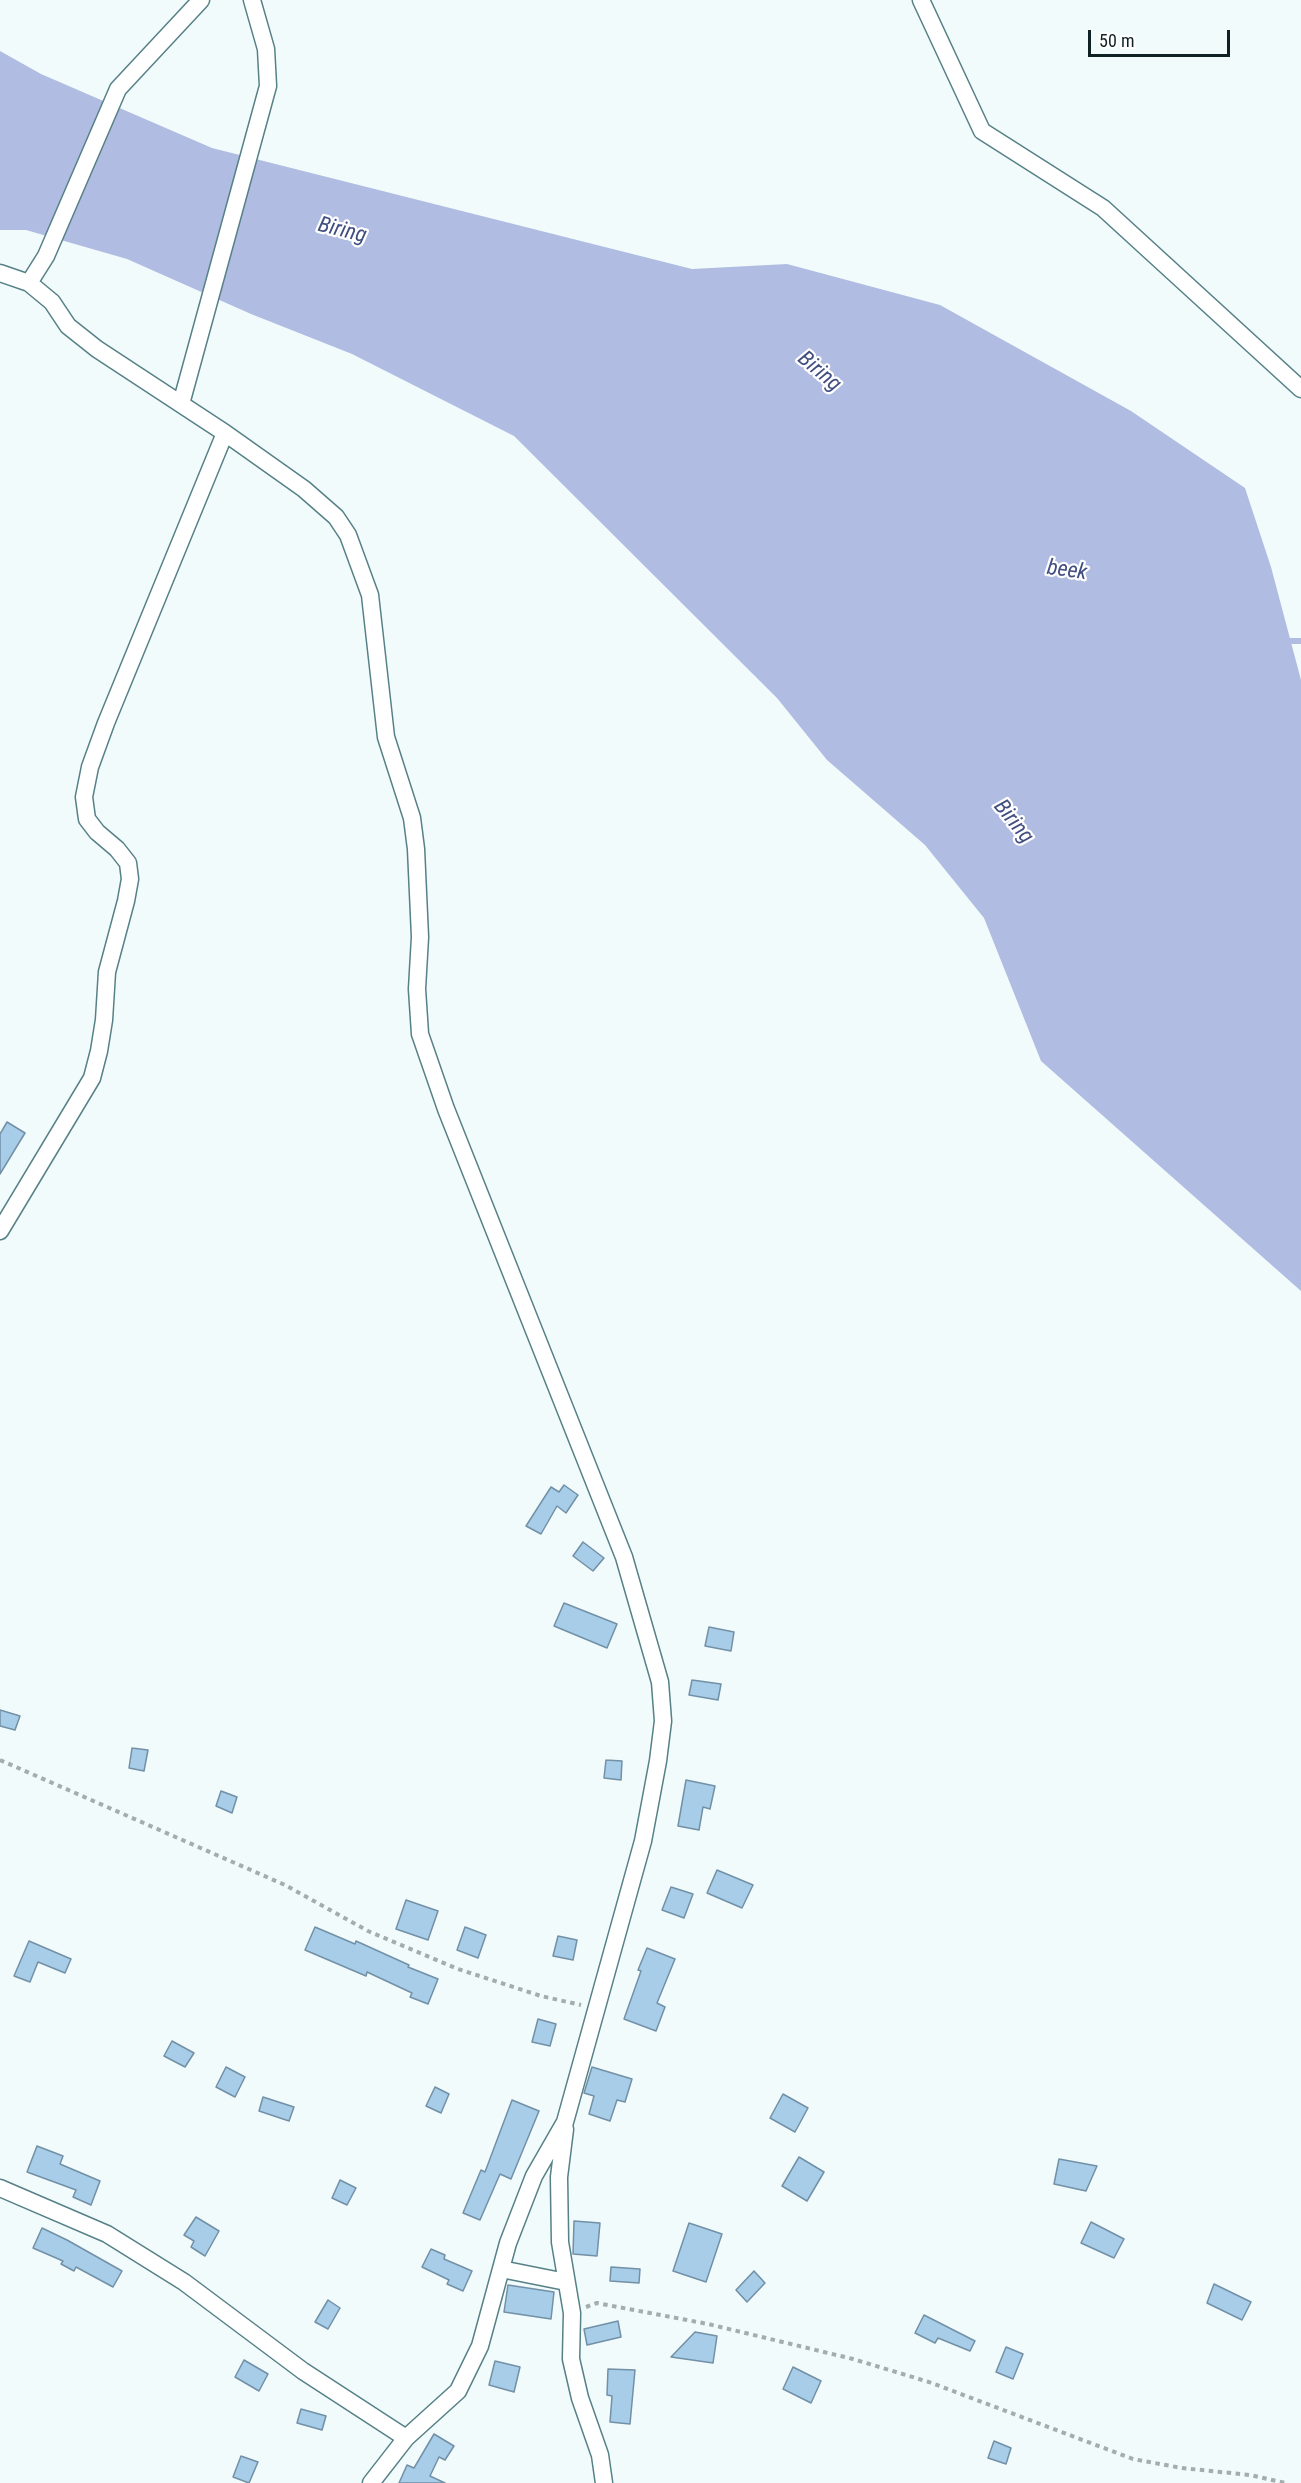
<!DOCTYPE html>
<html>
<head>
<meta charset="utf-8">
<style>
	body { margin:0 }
	#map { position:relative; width:1301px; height:2483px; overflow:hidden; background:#f2fbfc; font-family:"Roboto Condensed",sans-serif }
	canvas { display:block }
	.scale { position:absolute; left:1088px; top:30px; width:142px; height:27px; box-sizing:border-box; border:3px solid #0f2124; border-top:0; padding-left:8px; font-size:18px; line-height:21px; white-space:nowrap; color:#0f2124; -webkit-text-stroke:4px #fff; paint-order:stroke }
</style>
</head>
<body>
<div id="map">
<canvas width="1301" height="2483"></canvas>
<div class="scale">50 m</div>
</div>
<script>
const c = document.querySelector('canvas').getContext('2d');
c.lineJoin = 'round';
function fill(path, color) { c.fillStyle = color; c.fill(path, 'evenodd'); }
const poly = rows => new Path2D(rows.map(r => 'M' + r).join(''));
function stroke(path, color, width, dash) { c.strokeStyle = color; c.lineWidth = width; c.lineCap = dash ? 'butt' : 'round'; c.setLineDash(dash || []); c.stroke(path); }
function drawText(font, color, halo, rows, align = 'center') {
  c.font = font + ' "Roboto Condensed",sans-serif'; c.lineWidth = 4.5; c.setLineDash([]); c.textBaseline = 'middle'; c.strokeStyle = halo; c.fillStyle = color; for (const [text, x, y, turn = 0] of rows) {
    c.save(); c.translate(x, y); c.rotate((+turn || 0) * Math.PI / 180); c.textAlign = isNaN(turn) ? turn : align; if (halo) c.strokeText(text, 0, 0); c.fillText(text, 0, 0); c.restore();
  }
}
const water = poly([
	[0,51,41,74,212,148,692,269,787,264,940,305,1131,411,1245,488,1271,567,1301,680,1301,1291,1041,1061,984,918,925,845,827,760,777,698,514,436,352,354,251,314,127,259,26,230,0,230]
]);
const stream = poly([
	[1284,641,1301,641]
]);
const building = poly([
	[7,1122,25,1133,0,1174,0,1134,7,1122],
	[564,1485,578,1495,566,1513,557,1506,541,1534,526,1526,551,1487,559,1492,564,1485],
	[583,1542,604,1558,593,1571,573,1556,583,1542],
	[564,1603,617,1624,607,1648,554,1626,564,1603],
	[709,1627,734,1632,731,1651,705,1646,709,1627],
	[692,1680,721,1684,718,1700,689,1695,692,1680],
	[0,1710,20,1716,15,1730,0,1726,0,1710],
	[132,1748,148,1750,144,1771,129,1768,132,1748],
	[606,1760,622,1761,621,1780,604,1778,606,1760],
	[686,1780,715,1786,710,1809,703,1807,699,1830,678,1826,686,1780],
	[221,1791,237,1797,232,1813,216,1806,221,1791],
	[717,1870,753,1885,742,1908,707,1893,717,1870],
	[671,1887,693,1894,684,1918,662,1910,671,1887],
	[406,1900,438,1911,428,1940,396,1929,406,1900],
	[315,1927,355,1944,356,1941,409,1965,408,1967,438,1979,428,2004,410,1997,412,1993,367,1972,366,1976,305,1950,315,1927],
	[465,1927,486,1935,478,1958,457,1950,465,1927],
	[558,1936,577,1940,573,1960,553,1956,558,1936],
	[29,1941,71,1959,65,1973,38,1962,30,1982,14,1976,29,1941],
	[647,1948,675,1959,657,2003,665,2007,656,2031,624,2019,641,1971,638,1970,647,1948],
	[538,2019,556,2024,550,2046,532,2042,538,2019],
	[172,2041,194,2053,185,2067,164,2056,172,2041],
	[226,2067,245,2077,235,2097,216,2087,226,2067],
	[592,2067,632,2079,625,2102,617,2100,610,2121,589,2114,594,2096,584,2093,592,2067],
	[435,2087,449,2094,441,2113,426,2106,435,2087],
	[783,2094,808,2108,795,2132,770,2118,783,2094],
	[263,2097,294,2107,289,2121,259,2111,263,2097],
	[512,2100,539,2111,511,2179,500,2174,480,2220,463,2213,481,2170,485,2172,512,2100],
	[37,2146,63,2156,60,2164,100,2181,91,2205,73,2197,76,2190,27,2172,37,2146],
	[799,2157,824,2172,807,2201,782,2186,799,2157],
	[1059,2159,1097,2166,1086,2191,1054,2184,1059,2159],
	[340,2180,356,2188,347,2205,332,2198,340,2180],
	[196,2217,219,2231,205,2256,191,2247,194,2241,184,2235,196,2217],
	[574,2221,600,2223,597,2256,573,2254,574,2221],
	[1091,2222,1124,2239,1114,2258,1081,2243,1091,2222],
	[689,2223,722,2234,706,2282,673,2271,689,2223],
	[42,2228,67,2240,122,2271,113,2287,76,2267,74,2271,61,2264,63,2261,33,2248,42,2228],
	[431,2249,445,2255,444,2259,472,2271,463,2291,447,2284,449,2280,422,2267,431,2249],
	[611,2267,640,2269,639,2283,610,2281,611,2267],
	[754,2271,765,2283,747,2302,736,2290,754,2271],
	[1214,2284,1251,2302,1242,2320,1207,2303,1214,2284],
	[508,2285,554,2292,551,2319,504,2312,508,2285],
	[328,2300,340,2308,328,2329,315,2322,328,2300],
	[924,2315,975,2341,970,2351,938,2338,935,2343,915,2333,924,2315],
	[618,2321,621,2337,587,2345,584,2329,618,2321],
	[695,2332,717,2336,713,2363,671,2357,695,2332],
	[1006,2347,1023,2354,1013,2379,996,2372,1006,2347],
	[244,2360,268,2374,259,2391,235,2377,244,2360],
	[495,2361,520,2367,514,2392,489,2385,495,2361],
	[793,2367,821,2381,811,2403,783,2389,793,2367],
	[608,2369,635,2370,630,2424,610,2422,612,2396,607,2395,608,2369],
	[301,2409,326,2416,322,2430,297,2423,301,2409],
	[434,2434,454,2446,445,2460,439,2457,430,2476,445,2483,399,2483,407,2465,414,2468,434,2434],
	[994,2441,1011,2448,1006,2464,988,2458,994,2441],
	[241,2456,258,2462,249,2483,233,2477,241,2456]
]);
const path = poly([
	[0,1760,285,1885,368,1931,458,1969,541,1996,581,2005],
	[586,2307,597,2303,708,2324,853,2359,929,2382,1133,2459,1182,2468,1250,2475,1285,2483]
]);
const minor = poly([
	[921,0,982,131,1103,208,1301,389],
	[0,273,29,283,52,302,68,326,97,349,225,433,304,489,336,517,348,535,370,595,386,737,412,818,416,849,420,937,417,989,420,1034,446,1109,624,1557,660,1682,663,1721,658,1761,643,1841,565,2122,534,2176,508,2243,480,2346,458,2391,406,2438,303,2371,184,2282,107,2234,0,2188],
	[29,283,46,256,118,89,201,0],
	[181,404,268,86,266,49,252,0],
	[0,1231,92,1078,99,1051,104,1020,107,972,126,901,130,879,128,863,117,849,97,832,87,819,84,797,90,767,106,723,225,433],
	[565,2129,559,2177,560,2242,572,2313,571,2359,580,2398,600,2455,604,2483],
	[501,2269,566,2282],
	[371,2483,406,2438]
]);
const waterNames = [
	["Biring",342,231,14],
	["Biring",819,372,40],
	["beek",1067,571,8],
	["Biring",1013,822,51]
];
fill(water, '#b0bce2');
stroke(stream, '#b0bce2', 6);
fill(building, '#a7cde9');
stroke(building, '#7290a6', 1.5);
stroke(minor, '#568187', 19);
stroke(path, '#a1adaf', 4, [4.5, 4.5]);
stroke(minor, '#fff', 16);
drawText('italic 22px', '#414e81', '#fff', waterNames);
</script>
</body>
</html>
